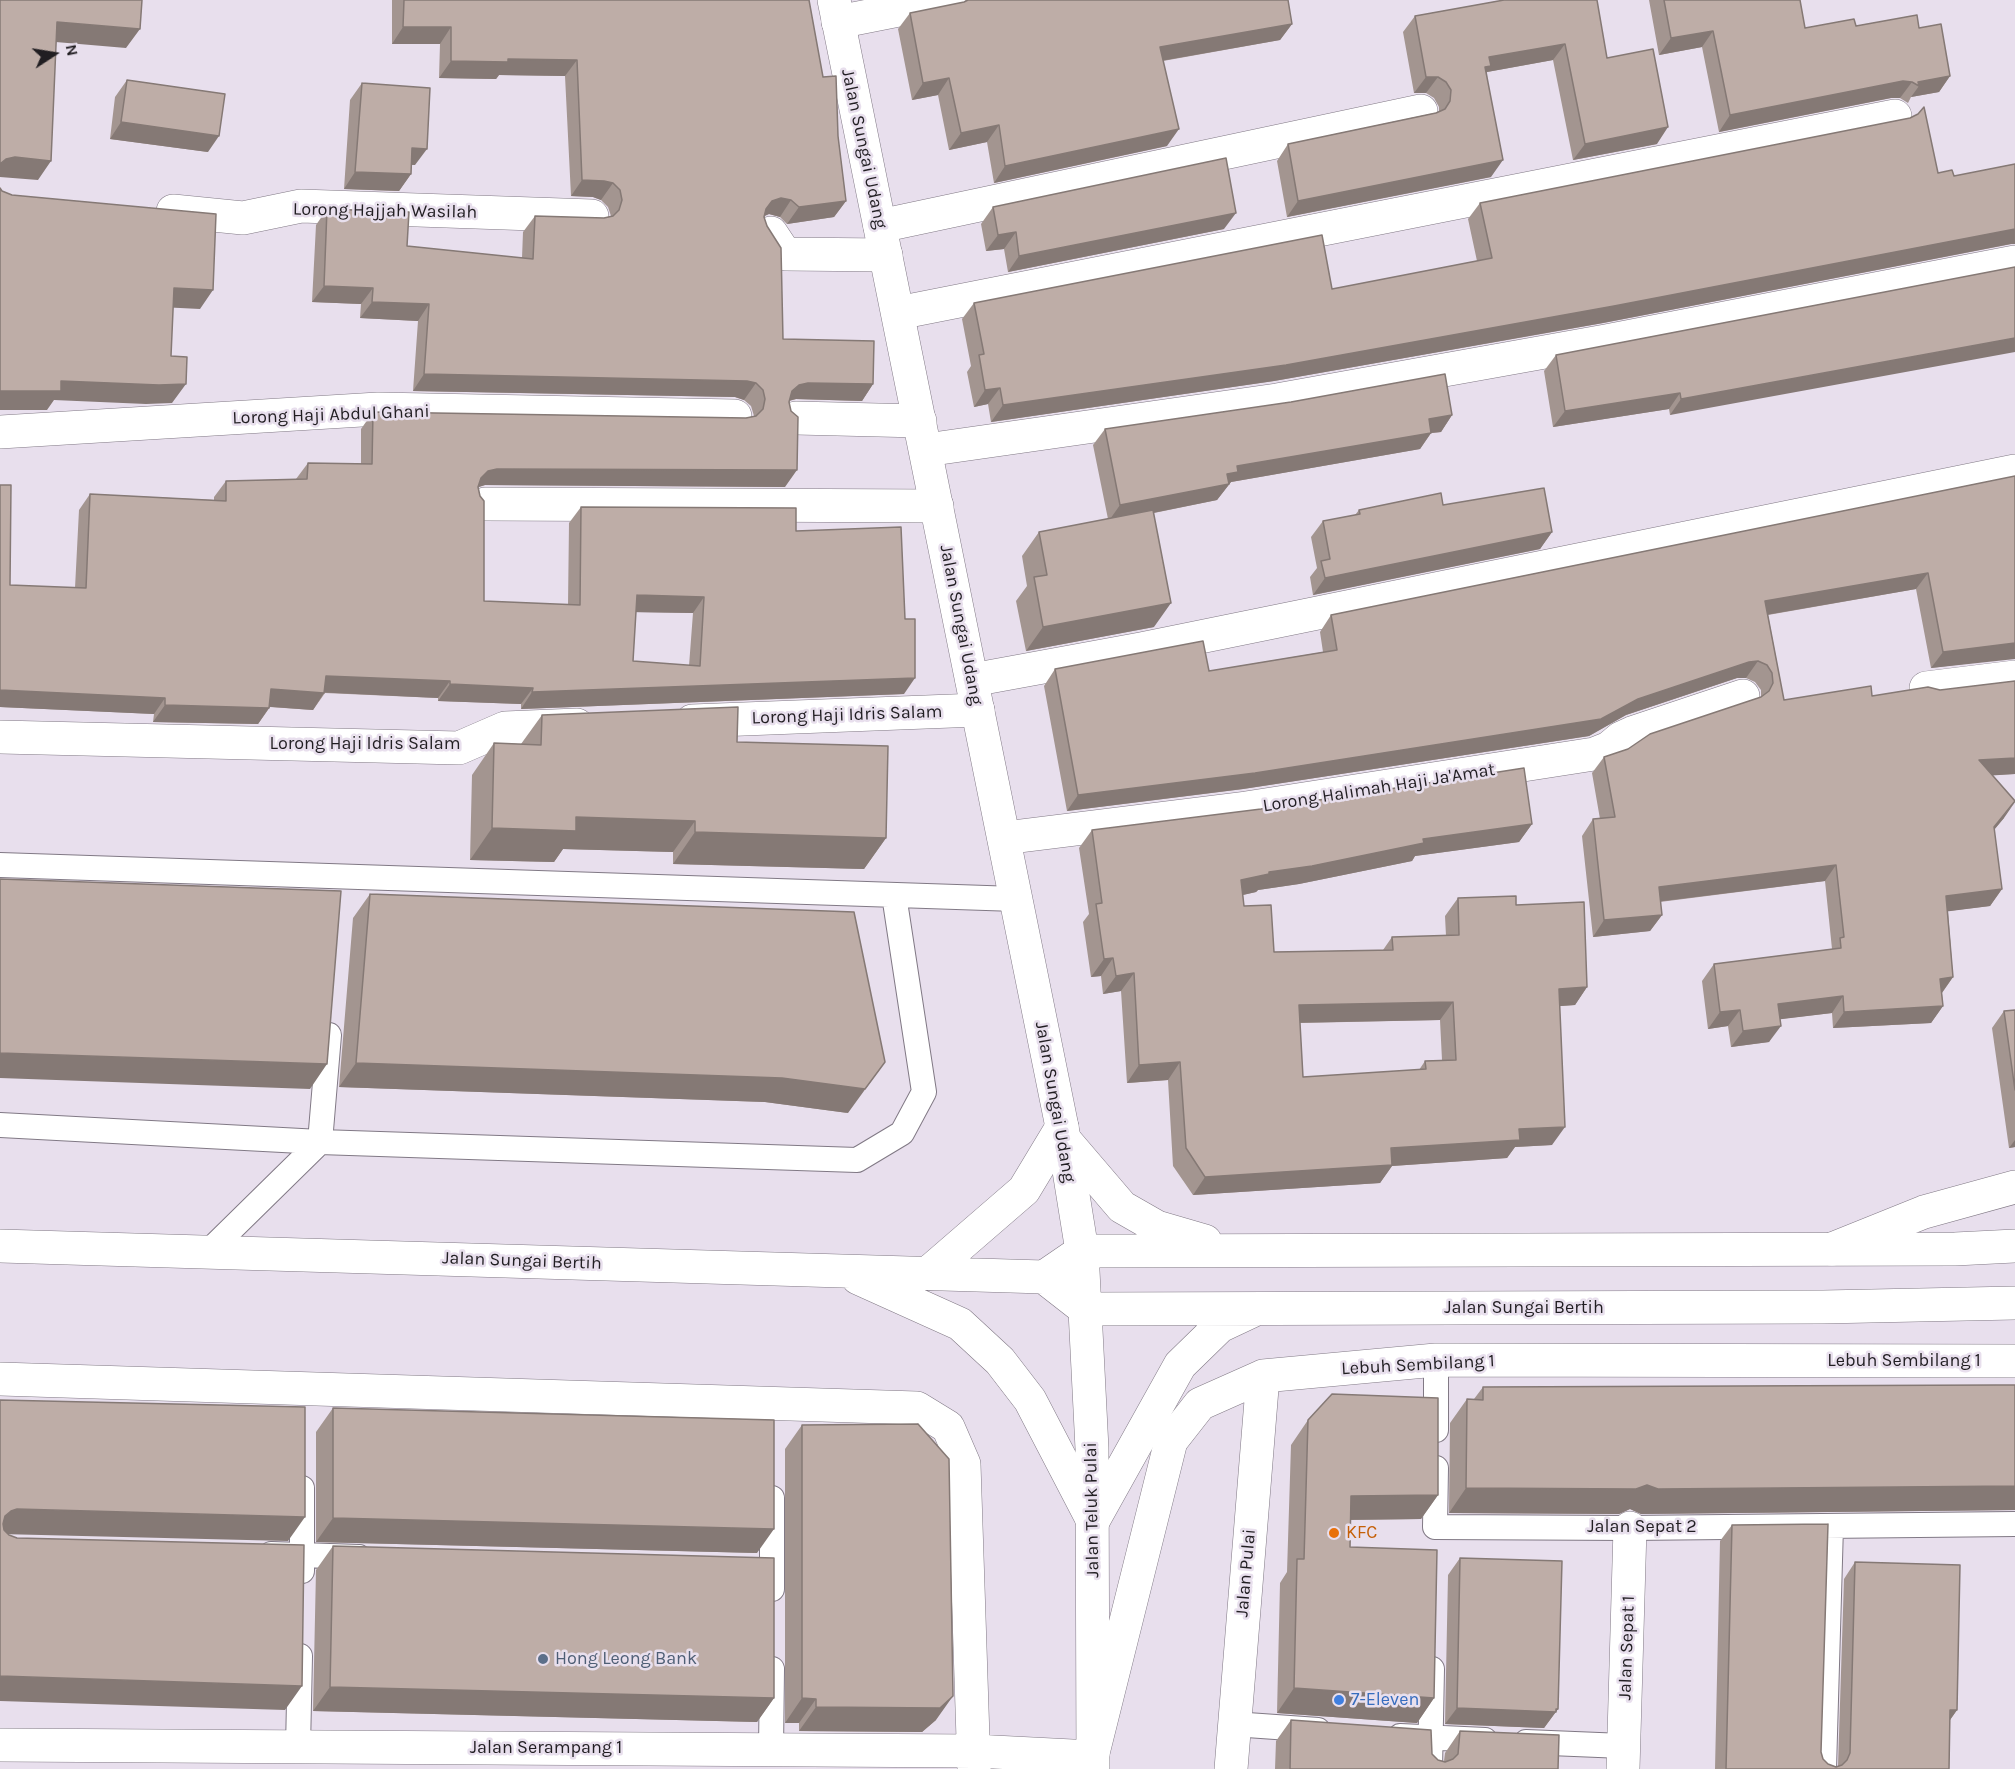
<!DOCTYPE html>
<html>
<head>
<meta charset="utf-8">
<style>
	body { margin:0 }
	#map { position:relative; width:2015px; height:1769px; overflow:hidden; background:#e8dfed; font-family:Karla,sans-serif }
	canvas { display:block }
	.north { position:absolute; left:24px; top:24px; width:60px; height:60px; -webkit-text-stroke:4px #e8dfed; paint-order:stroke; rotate:78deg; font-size:16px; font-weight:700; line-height:24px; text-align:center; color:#211e22 }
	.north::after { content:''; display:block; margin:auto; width:21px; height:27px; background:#211e22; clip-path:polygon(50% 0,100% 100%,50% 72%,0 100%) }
</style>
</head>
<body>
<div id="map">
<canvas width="2015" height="1769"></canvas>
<div class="north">N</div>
</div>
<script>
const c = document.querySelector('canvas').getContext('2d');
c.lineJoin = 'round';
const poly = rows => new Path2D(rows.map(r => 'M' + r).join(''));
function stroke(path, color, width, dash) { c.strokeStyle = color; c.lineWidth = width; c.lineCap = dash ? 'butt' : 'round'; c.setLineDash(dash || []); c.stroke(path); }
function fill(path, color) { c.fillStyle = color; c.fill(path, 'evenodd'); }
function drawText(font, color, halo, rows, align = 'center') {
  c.font = font + ' Karla,sans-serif'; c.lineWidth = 5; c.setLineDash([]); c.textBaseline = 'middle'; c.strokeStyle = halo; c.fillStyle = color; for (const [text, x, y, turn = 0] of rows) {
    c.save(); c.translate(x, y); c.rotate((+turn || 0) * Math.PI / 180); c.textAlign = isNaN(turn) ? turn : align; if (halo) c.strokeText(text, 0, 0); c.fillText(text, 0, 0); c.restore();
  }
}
const service = poly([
	[0,865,1016,899],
	[0,1125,320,1142,857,1160,902,1133,924,1092,894,895],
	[208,1252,320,1142,329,1035],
	[1436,1430,1436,1360],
	[1436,1468,1435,1527,1630,1528,2015,1524],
	[772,1498,772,1589],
	[271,1554,359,1557],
	[302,1571,302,1488],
	[1233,1724,1318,1730],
	[1400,1736,1485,1740],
	[1526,1742,1623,1746],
	[298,1747,300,1656],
	[771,1749,772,1669],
	[1430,1769,1432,1669],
	[1824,1769,1831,1526]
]);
const minor = poly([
	[838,22,949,0],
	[173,211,243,218,301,206,592,216],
	[880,226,1421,111],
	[771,233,785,254,886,255],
	[898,313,1895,116],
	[796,418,920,421],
	[0,432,378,409,735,416],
	[926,450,1277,400,1606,341,2015,262],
	[485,504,937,506],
	[972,680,1141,649,2015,471],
	[1926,688,2015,677],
	[692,721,978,710],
	[0,737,459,748,505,728,577,725],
	[1004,838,1246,808,1594,754,1609,748,1621,738,1632,733,1743,696],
	[1832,1249,1924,1212,2015,1187],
	[0,1379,917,1408,948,1427,964,1464,974,1769],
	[0,1745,974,1751,1092,1757,1171,1441,1200,1404,1263,1376,1436,1360,2015,1361],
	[1231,1769,1263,1376],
	[1623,1769,1630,1528]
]);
const tertiary = poly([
	[834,0,1062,1127,1082,1251]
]);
const secondary = poly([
	[1082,1251,1092,1449,1093,1769]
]);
const primary = poly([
	[1063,1138,1122,1207,1157,1227,1205,1241],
	[0,1246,1044,1277,1082,1251,1955,1249,2015,1246],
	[928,1273,1024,1190,1062,1127],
	[1044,1277,1085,1309,1823,1307,2015,1303],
	[858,1278,960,1324,1000,1361,1030,1400,1093,1521],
	[1093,1521,1180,1365,1220,1326,1254,1310]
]);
const wall = poly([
	[392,0,809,0,823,77,838,136,846,201,834,217,787,224,780,217,769,214,764,216,783,339,873,384,862,401,796,399,789,401,785,487,485,485,478,487,484,601,568,605,569,523,581,507,796,531,904,694,521,709,521,704,438,701,438,698,325,693,313,710,270,707,258,724,153,722,154,714,0,707,0,485,10,585,75,588,79,510,90,494,214,500,214,497,226,481,296,479,308,463,361,464,361,429,373,412,746,418,754,416,751,406,744,400,735,397,413,391,418,321,360,318,361,304,312,302,316,225,327,209,407,246,522,258,523,232,535,216,604,218,611,216,608,207,601,200,593,197,571,196,565,76,499,75,496,79,439,78,440,44,392,44],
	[636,612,693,613,689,666,633,661],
	[1504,0,1607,58,1657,144,1573,160,1553,60,1487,72,1491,177,1287,217,1277,161,1288,144,1439,112,1439,107,1434,98,1426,93,1414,93,1403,32,1415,16],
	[1649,0,1800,0,1805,28,1856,26,1919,28,1950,76,1939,92,1911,97,1908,103,1900,98,1891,98,1719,132,1702,47,1659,55],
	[964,2,1292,24,1280,40,1163,61,1167,146,994,183,987,142,949,150,938,95,912,100,898,29,910,13],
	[127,80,208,152,110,139,115,97],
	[362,83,415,165,411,165,411,174,399,191,344,189,350,100],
	[2015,164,2015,244,2011,244,1603,323,1274,381,991,422,988,404,974,407,967,372,971,366,962,319,974,303,1332,289,1477,261,1468,219,1480,203,1938,173,1954,176],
	[993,207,1224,229,1008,272,1004,249,986,251,981,224],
	[2015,267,1670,415,1669,409,1553,427,1544,371,1556,355],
	[1452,415,1441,432,1431,433,1420,449,1231,482,1217,500,1154,513,1154,627,1026,651,1016,601,1027,586,1022,556,1039,532,1108,519,1093,445,1105,429],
	[2015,476,2013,658,1931,668,1916,589,1768,615,1784,700,1872,696,1940,690,2015,681,2015,774,1992,775,2004,818,1994,830,2002,889,1990,906,1948,911,1953,977,1942,993,1943,1006,1931,1023,1833,1028,1832,1013,1780,1019,1769,1042,1731,1047,1728,1026,1708,1029,1702,981,1714,964,1832,949,1825,881,1660,902,1662,915,1650,931,1593,937,1582,836,1593,819,1600,819,1592,773,1604,757,1628,749,1761,697,1761,690,1755,682,1746,678,1737,678,1626,715,1589,736,1243,789,1067,811,1044,686,1055,669,1209,671,1323,652,1320,632,1331,615],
	[1443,505,1552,532,1540,549,1313,595,1310,577,1317,568,1311,537,1323,521,1355,515,1359,510],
	[542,715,737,742,886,838,864,869,673,864,673,852,563,849,554,862,470,860,472,775,494,743,521,744],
	[1532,824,1519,842,1415,856,1412,861,1299,884,1258,890,1256,892,1243,895,1244,906,1274,952,1383,950,1392,937,1446,936,1445,916,1458,898,1516,905,1587,987,1575,1005,1560,1006,1552,1145,1515,1147,1507,1158,1392,1166,1380,1183,1193,1195,1173,1166,1168,1080,1127,1083,1121,991,1103,994,1101,976,1091,977,1083,922,1089,914,1079,848,1092,830],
	[1440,1020,1442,1060,1425,1061,1419,1070,1303,1077,1300,1023],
	[370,894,848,1113,765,1102,339,1087,353,918],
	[2015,1010,2015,1147,2009,1148,1992,1028,2004,1011],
	[2015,1385,2015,1510,1641,1514,1630,1509,1619,1514,1449,1513,1450,1423,1467,1399,1474,1399,1483,1387],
	[333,1408,757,1553,316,1542,316,1432],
	[1308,1420,1438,1495,1421,1519,1351,1520,1350,1547,1434,1698,1417,1723,1277,1713,1280,1583,1287,1572,1291,1445],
	[802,1425,936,1720,922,1732,799,1731,799,1723,785,1723,785,1449],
	[1732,1525,1821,1752,1823,1759,1828,1764,1836,1767,1838,1766,1844,1579,1855,1562,1957,1710,1950,1720,1949,1769,1715,1769,1720,1541],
	[333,1546,774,1698,757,1722,313,1711,316,1570],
	[1460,1558,1558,1709,1544,1728,1445,1724,1448,1575],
	[1291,1720,1432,1754,1438,1760,1444,1761,1445,1753,1460,1731,1558,1769,1275,1769,1276,1741]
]);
const shadedWall = poly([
	[57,22,140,29,126,48,44,41],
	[1292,24,1280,40,1149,63,1160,47],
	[403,27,451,27,440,44,392,44],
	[1713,31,1702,47,1659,55,1671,38],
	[1565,44,1553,60,1487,72,1479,83,1489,57],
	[508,59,577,60,565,76,499,75,496,79,439,78,451,61],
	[1950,76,1939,92,1911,97,1919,86,1918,82],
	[1426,77,1438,77,1426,93,1414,93],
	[949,78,938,95,912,100,923,83],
	[1903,81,1912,82,1900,98,1891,98,1719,132,1730,115],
	[121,122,219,136,208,152,110,139],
	[999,125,987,142,949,150,961,133],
	[1668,127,1657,144,1573,160,1585,144],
	[1179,129,1167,146,994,183,1005,166],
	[412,148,427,149,415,165,400,164],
	[15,157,51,161,38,180,0,177,0,164,6,159],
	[1503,160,1491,177,1287,217,1298,201],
	[355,172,411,174,399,191,344,189],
	[582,180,604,181,613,183,601,200,593,197,571,196],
	[781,198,791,200,780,217,769,214,760,218,766,209,772,201],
	[846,201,834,217,787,224,799,207],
	[1236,213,1224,229,1008,272,1019,256],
	[2015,229,2015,244,2011,244,1603,323,1274,381,991,422,1003,405],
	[1016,232,1004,249,986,251,998,235],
	[324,286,373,288,361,304,312,302],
	[174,288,213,290,200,309,160,307],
	[372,302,429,304,418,321,360,318],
	[2015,338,2015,352,1670,415,1681,399],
	[424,374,747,381,756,383,744,400,735,397,413,391],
	[61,381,186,384,172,403,146,404,54,400,47,410,0,410,0,391],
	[808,383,873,384,862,401,796,399,788,401,792,391,799,385],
	[1000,388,988,404,974,407,985,390],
	[1680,393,1669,409,1553,427,1565,411],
	[1452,415,1441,432,1431,433,1420,449,1231,482,1217,500,1108,522,1120,505,1227,474,1237,466,1429,419],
	[497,469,797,470,785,487,485,485,476,488,481,478,488,471],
	[1552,532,1540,549,1313,595,1325,578],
	[1928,573,1916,589,1754,617,1765,601],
	[637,595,704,597,693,613,626,612],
	[1171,603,1154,627,1026,651,1043,627],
	[2015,643,2015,659,1931,668,1943,652],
	[1758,661,1746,678,1737,678,1626,715,1589,736,1243,789,1067,811,1078,795,1638,699,1749,662],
	[326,676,450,681,438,698,314,692],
	[915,678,904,694,521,709,532,692],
	[450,684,533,688,521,704,438,701],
	[271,689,324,693,313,710,259,706],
	[0,690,165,698,154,714,0,707],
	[165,705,269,708,258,724,153,722],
	[2015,758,2015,774,1968,777,1979,760],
	[2015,802,2004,818,1982,844,1994,827],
	[576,817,695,821,673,852,563,849,554,862,470,860,492,828],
	[1532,824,1519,842,1415,856,1412,861,1299,884,1258,890,1256,892,1229,898,1241,880,1269,872,1423,839],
	[695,832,886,838,864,869,673,864],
	[1836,865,1825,881,1647,903,1659,887],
	[2002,889,1990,906,1935,913,1946,896],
	[1662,915,1650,931,1593,937,1604,920],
	[1113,958,1101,976,1091,977,1104,959],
	[1134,973,1121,991,1103,994,1116,976],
	[1953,977,1941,994,1940,979],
	[1587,987,1575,1005,1547,1007,1559,989],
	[1843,996,1832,1013,1766,1021,1778,1004],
	[1453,1002,1440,1020,1286,1023,1299,1005],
	[1943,1006,1931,1023,1833,1028,1844,1012],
	[1740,1010,1728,1026,1708,1029,1720,1012],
	[1781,1026,1769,1042,1731,1047,1743,1031],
	[0,1053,327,1064,310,1089,0,1078],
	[885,1062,848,1113,765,1102,339,1087,356,1063,782,1078],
	[1180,1062,1168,1080,1127,1083,1139,1065],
	[1565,1127,1552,1145,1515,1147,1507,1158,1392,1166,1380,1183,1193,1195,1205,1177,1519,1129],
	[2015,1140,2015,1147,2009,1148],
	[1647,1485,2015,1486,2015,1510,1641,1514,1630,1509,1619,1514,1449,1513,1466,1488],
	[1438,1495,1421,1519,1334,1520,1351,1496],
	[17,1509,305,1517,288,1541,0,1534,5,1516,11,1511],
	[333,1518,774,1529,757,1553,316,1542],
	[0,1676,302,1686,285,1710,0,1701],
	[330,1687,774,1698,757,1722,313,1711],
	[1294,1688,1434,1698,1417,1723,1277,1713],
	[953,1696,936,1720,922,1732,799,1731,816,1707],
	[802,1698,816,1699,799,1723,785,1723],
	[1457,1708,1556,1709,1558,1709,1544,1728,1445,1724],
	[1950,1710,1957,1710,1945,1727]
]);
const building = poly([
	[0,0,142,0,140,29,57,22,51,161,15,157,6,159,0,164,0,0],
	[404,0,809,0,823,77,836,76,838,136,846,201,799,207,791,200,781,198,772,201,766,209,764,217,767,226,781,248,783,339,874,341,873,384,808,383,799,385,792,391,789,402,791,411,798,417,797,470,497,469,488,471,481,478,478,487,480,496,484,501,484,601,580,605,581,507,796,508,796,531,901,527,905,619,915,619,915,678,532,692,533,688,450,684,450,681,326,676,324,693,271,689,269,708,165,705,165,698,0,690,0,485,11,485,10,585,86,588,90,494,226,501,226,481,307,479,308,463,372,464,373,412,746,418,756,416,763,409,765,399,763,390,756,383,747,381,424,374,429,304,372,302,373,288,324,286,327,209,409,212,407,246,533,259,535,216,604,218,613,216,619,210,622,200,620,190,613,183,604,181,582,180,577,60,508,59,508,62,451,61,451,27,403,27,404,0],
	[637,595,704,597,700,666,633,661,637,595],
	[968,0,1288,0,1292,24,1160,47,1179,129,1005,166,999,125,961,133,949,78,923,83,910,13,964,2,968,0],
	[1504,0,1597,0,1607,58,1653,49,1668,127,1585,144,1565,44,1489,57,1491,66,1485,67,1503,160,1298,201,1288,144,1436,113,1445,109,1450,101,1451,90,1446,82,1438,77,1426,77,1415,16,1504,0],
	[1664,0,1800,0,1805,28,1854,19,1856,26,1917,15,1919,28,1941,24,1950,76,1918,82,1919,86,1912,82,1903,81,1730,115,1713,31,1671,38,1664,0],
	[127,80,225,94,219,136,121,122,127,80],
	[362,83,430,88,427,149,412,148,411,174,355,172,362,83],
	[1924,107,1938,173,1952,170,1954,176,2015,164,2015,229,1614,306,1286,365,1003,405,1000,388,985,390,979,355,984,354,974,303,1322,235,1332,289,1492,258,1480,203,1910,118,1918,114,1924,107],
	[1226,158,1236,213,1019,256,1016,232,998,235,993,207,1226,158],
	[0,188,2,191,12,195,216,214,213,290,174,288,171,356,187,357,186,384,159,385,61,381,61,391,0,391,0,188],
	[2015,267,2015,338,1681,399,1680,393,1565,411,1556,355,2015,267],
	[1445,374,1452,415,1429,419,1431,433,1237,466,1238,472,1227,474,1229,484,1120,505,1105,429,1291,402,1445,374],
	[2015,476,2015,643,1943,652,1928,573,1765,601,1784,700,1871,686,1872,696,1928,687,1940,690,2015,681,2015,758,1979,760,2015,801,1994,827,2002,889,1946,896,1953,977,1940,979,1943,1006,1844,1012,1843,996,1778,1004,1781,1026,1743,1031,1740,1010,1720,1012,1714,964,1841,948,1840,938,1844,937,1836,865,1659,887,1662,915,1604,920,1593,819,1615,817,1604,757,1628,749,1650,734,1761,697,1769,691,1773,683,1772,673,1767,665,1758,661,1749,662,1638,699,1601,719,1255,773,1078,795,1055,669,1203,641,1209,671,1337,650,1331,615,2015,476],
	[1544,488,1552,532,1325,578,1321,561,1330,559,1323,521,1360,514,1359,510,1441,493,1443,505,1544,488],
	[1153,510,1171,603,1043,627,1034,577,1047,575,1039,532,1153,510],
	[738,707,737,742,888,746,886,838,695,832,695,821,576,817,576,831,492,828,494,743,541,745,542,715,738,707],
	[1524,768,1532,824,1423,839,1424,843,1312,866,1269,872,1269,874,1241,880,1244,906,1271,905,1274,952,1393,950,1392,937,1459,935,1458,898,1516,896,1516,905,1584,902,1587,987,1559,989,1565,1127,1519,1129,1520,1140,1391,1148,1392,1165,1205,1177,1186,1148,1180,1062,1139,1065,1134,973,1116,976,1113,958,1104,959,1096,904,1102,903,1092,830,1261,809,1524,768],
	[1453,1002,1456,1060,1425,1061,1426,1069,1303,1077,1299,1005,1453,1002],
	[0,879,341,891,327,1064,0,1053,0,879],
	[370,894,854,912,885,1062,865,1089,782,1078,356,1063,370,894],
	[2015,1010,2015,1090,2004,1011,2015,1010],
	[1997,1385,2015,1385,2015,1486,1658,1489,1647,1485,1636,1489,1466,1488,1467,1399,1483,1400,1483,1387,1997,1385],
	[1332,1394,1438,1398,1438,1495,1351,1496,1350,1547,1437,1550,1434,1698,1294,1688,1297,1559,1304,1559,1308,1420,1332,1394],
	[0,1400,305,1407,305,1517,17,1509,11,1511,5,1516,3,1524,4,1530,9,1535,17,1538,304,1545,302,1686,0,1676,0,1400],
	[333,1408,774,1420,774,1529,333,1518,333,1408],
	[918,1424,949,1459,953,1696,940,1708,816,1707,816,1699,802,1698,802,1425,918,1424],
	[1828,1524,1821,1752,1823,1759,1828,1764,1836,1767,1842,1765,1847,1760,1850,1753,1855,1562,1960,1565,1957,1710,1950,1710,1949,1769,1726,1769,1732,1525,1828,1524],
	[333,1546,774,1558,774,1698,330,1687,333,1546],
	[1460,1558,1562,1561,1558,1709,1556,1709,1556,1712,1457,1708,1460,1558],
	[1291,1720,1431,1730,1432,1754,1438,1760,1445,1762,1453,1759,1458,1754,1460,1731,1559,1735,1558,1769,1290,1769,1291,1720]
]);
const markers = [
	[1334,1533,6,"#e8710a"],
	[543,1659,6,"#5c6f8a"],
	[1339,1700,6,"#3f7fe0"]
];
const streetNames = [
	["Jalan Sungai Udang",864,149,78],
	["Lorong Hajjah Wasilah",385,211,1],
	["Lorong Haji Abdul Ghani",331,415,-2],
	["Jalan Sungai Udang",961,625,79],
	["Lorong Haji Idris Salam",847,715,-2],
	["Lorong Haji Idris Salam",365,744],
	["Lorong Halimah Haji Ja'Amat",1379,788,-9],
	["Jalan Sungai Udang",1055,1102,80],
	["Jalan Sungai Bertih",522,1261,2],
	["Jalan Sungai Bertih",1524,1308],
	["Lebuh Sembilang 1",1904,1361],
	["Lebuh Sembilang 1",1418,1365,-3],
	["Jalan Teluk Pulai",1092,1510,-91],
	["Jalan Sepat 2",1642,1527],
	["Jalan Pulai",1246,1573,-85],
	["Jalan Sepat 1",1627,1648,-88],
	["Jalan Serampang 1",546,1748]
];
const foodNames = [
	["KFC",1346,1533]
];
const serviceNames = [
	["Hong Leong Bank",555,1659]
];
const shopNames = [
	["7-Eleven",1351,1700]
];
stroke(service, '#817985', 26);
stroke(minor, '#817985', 34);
stroke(tertiary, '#817985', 34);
stroke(secondary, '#817985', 34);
stroke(primary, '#817985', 34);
stroke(service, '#fff', 24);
stroke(minor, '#fff', 33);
stroke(tertiary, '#fff', 33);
stroke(secondary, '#fff', 33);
stroke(primary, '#fff', 33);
fill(wall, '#a39590');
fill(shadedWall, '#857975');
fill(building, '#beada7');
stroke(building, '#857975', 1.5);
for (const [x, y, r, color] of markers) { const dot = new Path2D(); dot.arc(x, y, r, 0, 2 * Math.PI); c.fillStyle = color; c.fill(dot); stroke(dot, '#e8dfed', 2); }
drawText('18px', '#211e22', '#e8dfed', streetNames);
drawText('18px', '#c56008', '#e8dfed', foodNames, 'left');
drawText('18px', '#4e5e75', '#e8dfed', serviceNames, 'left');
drawText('18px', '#366cbe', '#e8dfed', shopNames, 'left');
</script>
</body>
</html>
